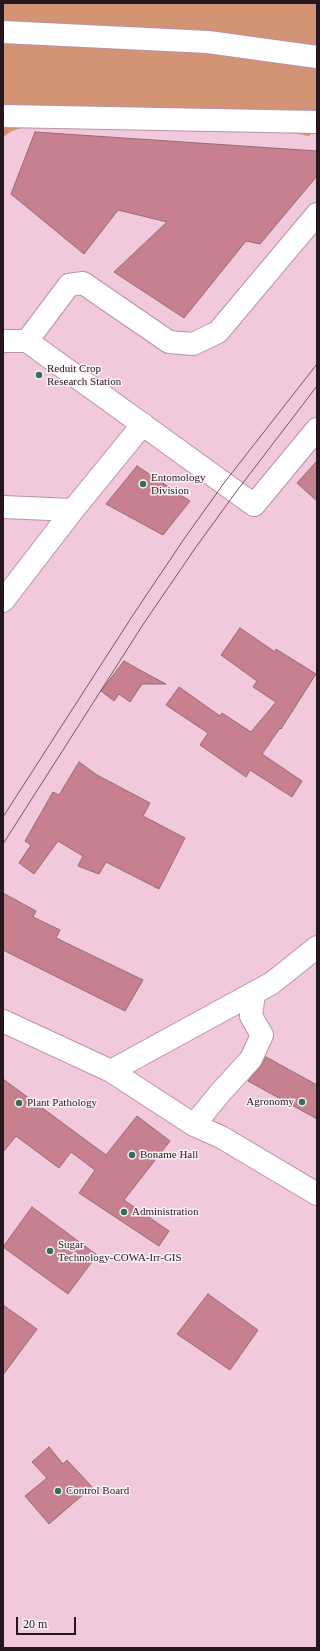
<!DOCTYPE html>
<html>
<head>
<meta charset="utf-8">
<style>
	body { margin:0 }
	#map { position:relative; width:320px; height:1651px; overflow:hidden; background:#f2c8dd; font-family:"Times New Roman",serif }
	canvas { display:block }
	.frame { position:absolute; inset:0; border:4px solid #26171f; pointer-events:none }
	.scale { position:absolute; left:16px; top:1617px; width:60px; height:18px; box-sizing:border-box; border:2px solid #26171f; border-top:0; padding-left:5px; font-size:12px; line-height:14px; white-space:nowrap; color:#26171f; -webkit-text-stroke:3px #fdf4f8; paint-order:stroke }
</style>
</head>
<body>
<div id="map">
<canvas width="320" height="1651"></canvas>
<div class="frame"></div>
<div class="scale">20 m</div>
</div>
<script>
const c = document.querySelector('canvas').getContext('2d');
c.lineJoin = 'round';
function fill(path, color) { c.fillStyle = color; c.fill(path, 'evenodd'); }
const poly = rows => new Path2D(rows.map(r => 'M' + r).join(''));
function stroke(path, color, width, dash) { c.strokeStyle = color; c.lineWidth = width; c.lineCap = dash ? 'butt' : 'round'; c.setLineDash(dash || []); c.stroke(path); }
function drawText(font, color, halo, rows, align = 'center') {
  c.font = font + ' "Times New Roman",serif'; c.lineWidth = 3; c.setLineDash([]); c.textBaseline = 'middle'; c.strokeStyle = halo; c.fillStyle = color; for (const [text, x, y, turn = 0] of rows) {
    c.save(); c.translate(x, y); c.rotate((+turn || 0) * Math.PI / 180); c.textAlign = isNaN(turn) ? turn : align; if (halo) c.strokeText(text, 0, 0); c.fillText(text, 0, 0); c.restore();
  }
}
const forest = poly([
	[3,3,317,3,317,128,309,136,238,123,44,121,12,131,3,137]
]);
const building = poly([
	[35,132,317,151,317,176,260,244,246,241,184,318,114,272,167,222,118,210,84,254,11,194,35,132],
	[317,461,317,501,297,483,317,461],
	[137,466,190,501,163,535,106,504,137,466],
	[240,628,275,652,276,649,316,674,281,729,280,728,262,754,302,781,292,797,250,770,246,777,200,745,208,733,166,705,179,687,220,716,222,713,251,732,276,702,253,687,257,681,221,655,240,628],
	[124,661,149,675,166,684,142,684,130,702,119,694,114,701,101,691,124,661],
	[79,762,97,775,150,803,143,816,185,838,159,889,106,862,99,874,78,866,83,856,58,841,34,874,19,863,31,845,25,841,53,792,59,795,79,762],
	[3,893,36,911,33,917,60,930,56,938,143,980,125,1011,3,950,3,893],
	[266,1057,317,1085,317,1119,248,1081,260,1067,266,1057],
	[3,1079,106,1155,137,1116,170,1141,124,1200,169,1231,159,1246,79,1193,95,1170,71,1152,59,1168,16,1136,3,1152,3,1079],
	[32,1207,97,1255,68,1294,3,1247,32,1207],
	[208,1294,258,1330,230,1370,177,1334,208,1294],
	[3,1305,37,1329,3,1375,3,1305],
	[49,1447,63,1464,67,1460,92,1487,49,1524,25,1496,47,1478,32,1462,49,1447]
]);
const minor = poly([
	[3,32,208,42,317,57],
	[3,116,317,122],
	[3,341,27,341,69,285,83,283,169,342,193,344,218,332,317,214],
	[27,341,254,505,317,429],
	[3,507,73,510],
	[3,601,73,510,143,424],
	[3,1021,111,1071,194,1125,221,1137,317,1194],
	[111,1071,272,983,317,947],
	[194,1125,220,1093,251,1059,262,1035,251,1016,254,993]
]);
const tram = poly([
	[3,817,133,615,184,539,224,483,317,364],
	[3,844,144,623,196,547,236,492,317,386]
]);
const markers = [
	[39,375,4,"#346f59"],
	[143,484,4,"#346f59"],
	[302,1102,4,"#346f59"],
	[19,1103,4,"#346f59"],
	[132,1155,4,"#346f59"],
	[124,1212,4,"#346f59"],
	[50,1251,4,"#346f59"],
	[58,1491,4,"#346f59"]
];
const poiNames = [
	["Reduit Crop",47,369],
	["Research Station",47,382],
	["Entomology",151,478],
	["Division",151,491],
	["Agronomy",294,1102,"right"],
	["Plant Pathology",27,1103],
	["Boname Hall",140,1155],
	["Administration",132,1212],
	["Sugar",58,1245],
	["Technology-COWA-Irr-GIS",58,1258],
	["Control Board",66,1491]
];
fill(forest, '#d39475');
fill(building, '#c6808e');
stroke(building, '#956b73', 1);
stroke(minor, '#ba92a6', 24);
stroke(minor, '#fff', 22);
stroke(tram, '#6f5663', 1);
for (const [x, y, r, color] of markers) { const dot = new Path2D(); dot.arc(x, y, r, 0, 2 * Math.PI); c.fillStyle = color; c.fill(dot); stroke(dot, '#fdf4f8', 1.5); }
drawText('11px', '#26171f', '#fdf4f8', poiNames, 'left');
</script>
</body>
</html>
